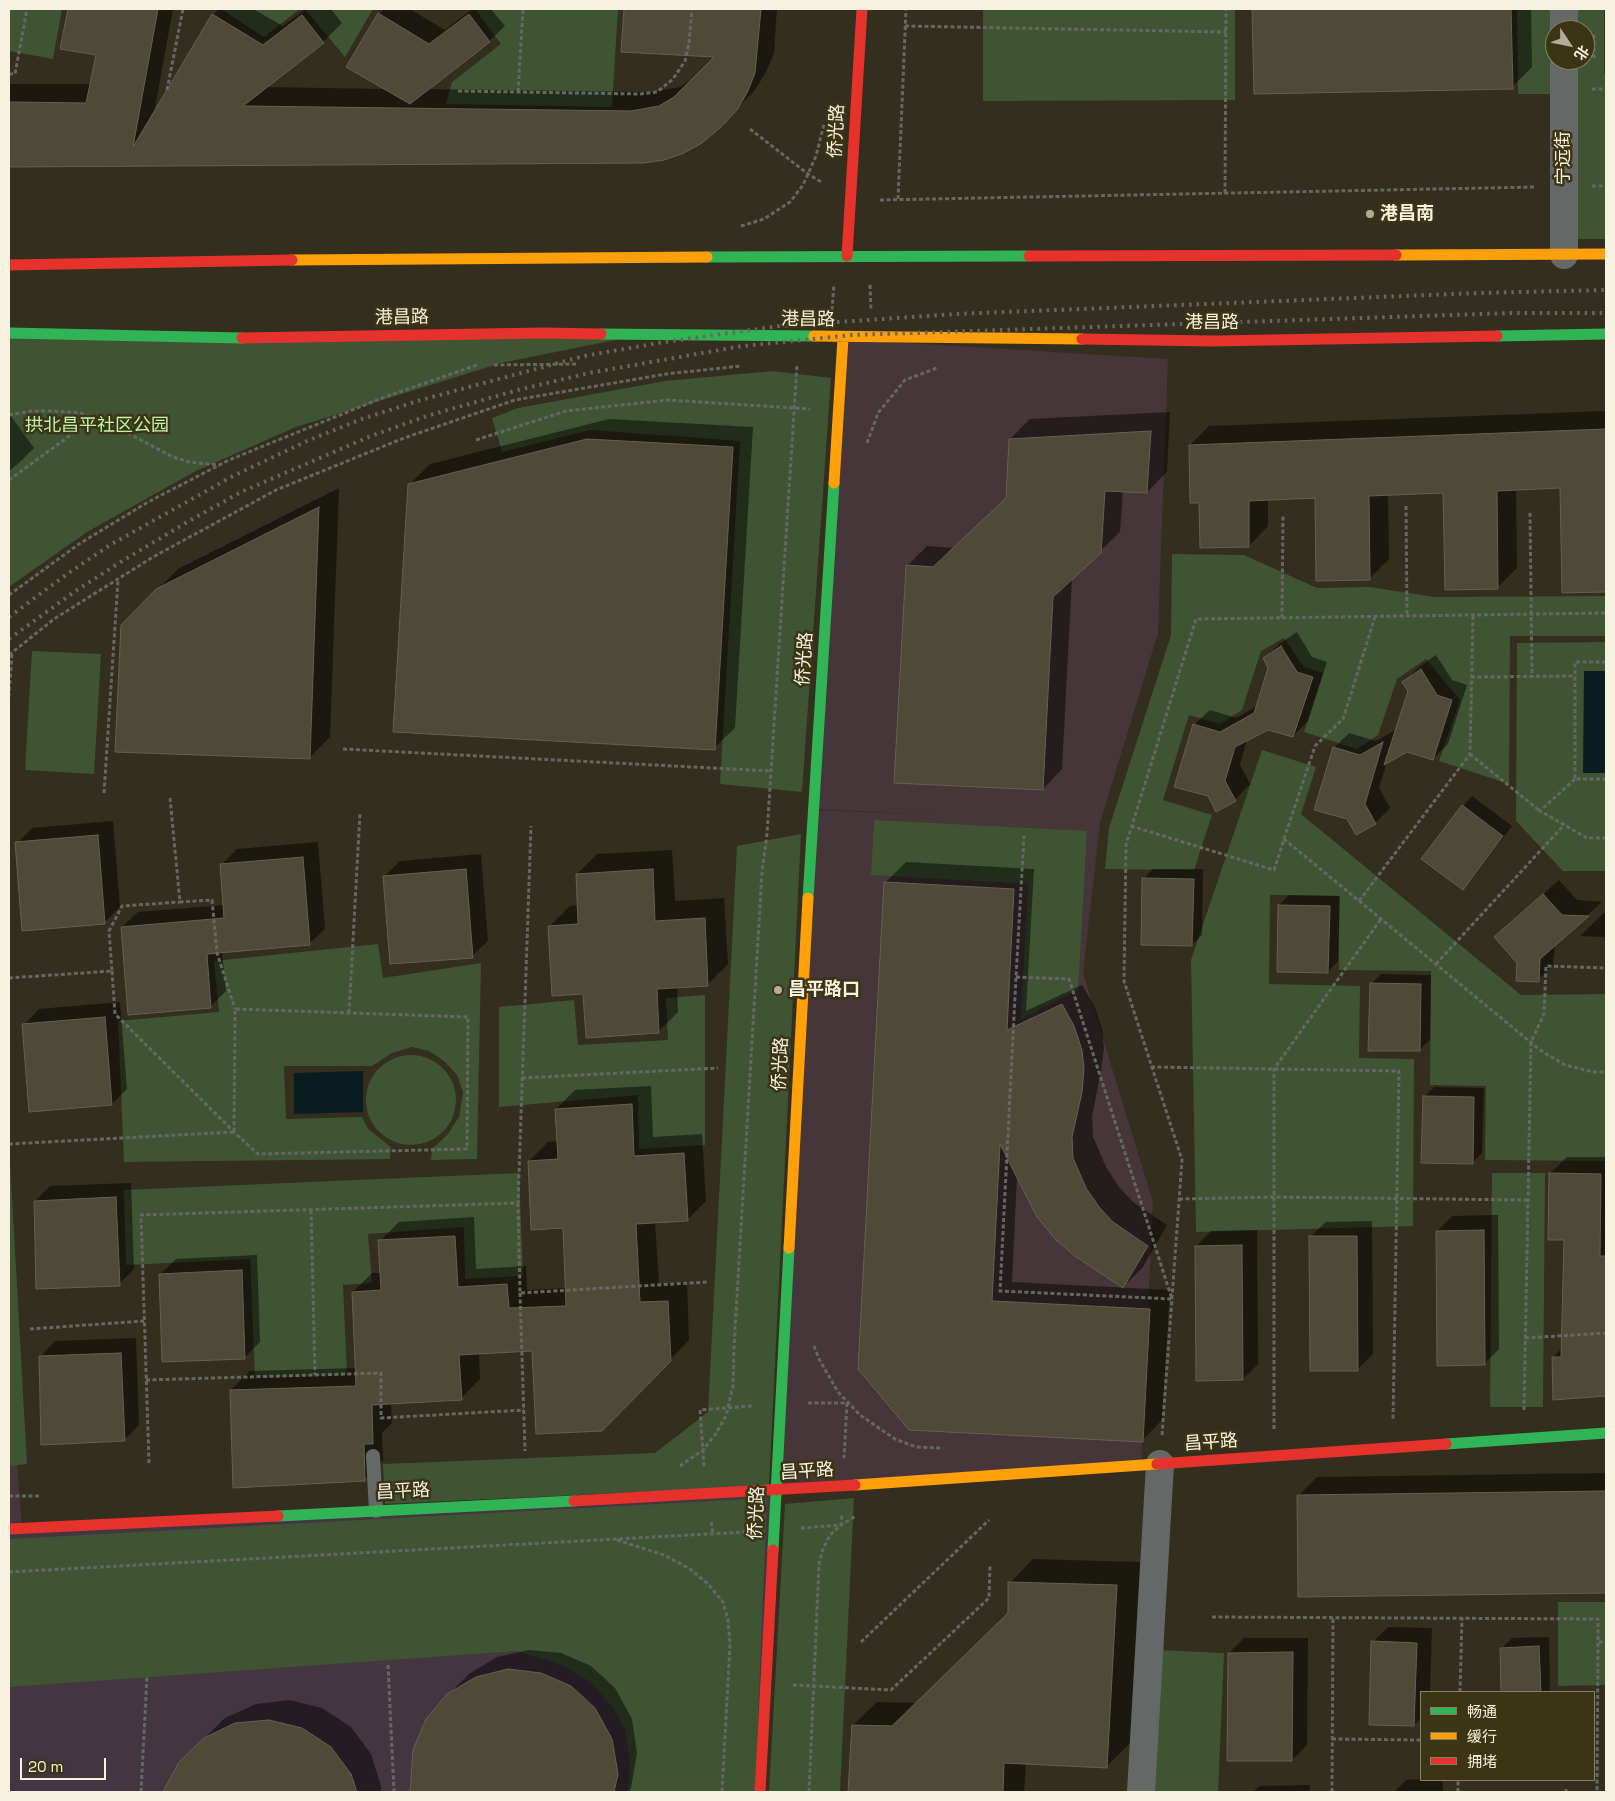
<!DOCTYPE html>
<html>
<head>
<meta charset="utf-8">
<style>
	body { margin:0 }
	#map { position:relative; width:1615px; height:1801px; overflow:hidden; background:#332e1d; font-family:"Space Grotesk","Noto Sans SC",sans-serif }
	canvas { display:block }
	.frame { position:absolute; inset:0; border:10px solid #f6f2df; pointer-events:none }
	.legend { position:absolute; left:1420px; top:1691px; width:175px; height:90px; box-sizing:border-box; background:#3b3415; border:1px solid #868066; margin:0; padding:6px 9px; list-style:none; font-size:15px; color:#f6f2df }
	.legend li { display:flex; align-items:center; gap:10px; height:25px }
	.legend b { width:25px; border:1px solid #868066 }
	.north { position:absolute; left:1545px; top:20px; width:50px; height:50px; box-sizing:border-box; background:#3b3415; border:1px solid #868066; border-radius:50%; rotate:124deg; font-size:14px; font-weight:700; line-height:20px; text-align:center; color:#f6f2df }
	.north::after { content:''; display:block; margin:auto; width:18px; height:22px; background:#b2ad9b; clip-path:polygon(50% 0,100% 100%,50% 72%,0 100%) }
	.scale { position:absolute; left:20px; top:1758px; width:86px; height:22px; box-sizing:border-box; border:2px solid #f6f2df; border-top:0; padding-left:6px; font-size:15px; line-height:18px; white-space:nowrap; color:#f6f2df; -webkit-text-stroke:4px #3b3415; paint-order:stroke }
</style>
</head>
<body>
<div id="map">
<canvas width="1615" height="1801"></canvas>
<div class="frame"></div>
<ul class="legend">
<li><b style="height:6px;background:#30b455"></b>畅通</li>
<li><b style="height:6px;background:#ff9f0a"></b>缓行</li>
<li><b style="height:6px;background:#e5322d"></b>拥堵</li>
</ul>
<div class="north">北</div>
<div class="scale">20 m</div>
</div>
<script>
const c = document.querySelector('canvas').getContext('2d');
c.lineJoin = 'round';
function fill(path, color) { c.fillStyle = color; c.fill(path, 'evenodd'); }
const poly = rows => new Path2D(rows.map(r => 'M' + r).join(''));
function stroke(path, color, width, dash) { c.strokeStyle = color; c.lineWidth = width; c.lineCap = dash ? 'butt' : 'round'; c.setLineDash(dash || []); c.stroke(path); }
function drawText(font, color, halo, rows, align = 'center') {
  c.font = font + ' "Space Grotesk","Noto Sans SC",sans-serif'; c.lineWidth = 5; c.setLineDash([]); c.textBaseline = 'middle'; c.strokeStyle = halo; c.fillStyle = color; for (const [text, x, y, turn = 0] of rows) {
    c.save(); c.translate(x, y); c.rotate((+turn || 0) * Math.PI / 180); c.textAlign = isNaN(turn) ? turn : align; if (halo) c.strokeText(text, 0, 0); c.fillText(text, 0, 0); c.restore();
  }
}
const commercial = poly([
	[844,339,1168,359,1158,633,1100,823,1083,973,1153,1202,1141,1465,777,1490,816,810,934,815,816,809],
	[9,1365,22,1527,9,1528]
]);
const industrial = poly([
	[774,1493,759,1792,9,1792,9,1529]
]);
const green = poly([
	[9,9,62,9,53,59,9,51],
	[221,9,300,9,264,37],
	[305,9,373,9,345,57],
	[475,9,618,9,612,107,446,104,452,82,501,44],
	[983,9,1235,9,1235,100,983,101],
	[1517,9,1604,9,1604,74,1606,75,1606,239,1567,239,1573,94,1518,94],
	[1555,30,1585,30,1585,60,1555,60],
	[9,334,635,336,501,363,296,427,196,471,87,532,9,587],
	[773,371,831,378,802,792,720,784,740,441,590,430,502,452,492,418,518,408,665,381],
	[1172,554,1244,555,1317,588,1369,587,1435,597,1606,596,1606,636,1510,636,1509,784,1439,761,1460,700,1426,659,1397,679,1378,735,1357,749,1304,732,1323,673,1304,667,1284,638,1261,651,1242,710,1220,724,1189,715,1163,800,1212,815,1194,870,1105,869,1109,828,1171,635],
	[1606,642,1606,871,1563,871,1516,821,1517,643],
	[32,651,101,654,94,774,25,770],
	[1262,750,1316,767,1301,814,1521,995,1606,994,1606,1161,1485,1160,1486,1086,1430,1085,1431,971,1339,970,1339,896,1270,895,1269,984,1360,986,1359,1058,1414,1059,1413,1226,1196,1232,1191,960],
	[874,820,1087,831,1078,990,1021,1019,1028,884,871,875],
	[801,834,769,1486,385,1504,383,1464,655,1453,708,1412,737,846],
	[378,944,383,978,481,963,477,1159,431,1160,432,1149,447,1135,459,1117,463,1092,457,1075,444,1061,429,1051,412,1047,392,1053,372,1066,284,1066,286,1119,362,1117,368,1129,391,1147,390,1159,124,1162,118,1021,219,1012,214,961],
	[705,995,705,1145,639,1149,638,1095,499,1107,499,1007,574,1000,578,1045,668,1040,666,998],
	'366 1100a45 45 0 1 1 90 0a45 45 0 1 1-90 0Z',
	[9,1144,27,1464,9,1466],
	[519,1173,523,1276,465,1279,464,1227,368,1234,372,1283,343,1285,347,1375,255,1378,250,1259,126,1265,124,1190],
	[1492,1173,1545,1173,1543,1407,1490,1407],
	[767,1498,755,1792,628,1792,630,1762,625,1729,612,1706,589,1681,562,1665,517,1651,9,1687,9,1539],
	[854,1498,840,1792,769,1792,785,1504],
	[1558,1602,1606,1602,1606,1685,1558,1686],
	[1158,1650,1224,1653,1218,1792,1152,1792]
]);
const water = poly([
	[1584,671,1606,671,1606,773,1583,773],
	[363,1071,363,1112,294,1114,294,1073]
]);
const shadow = poly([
	[69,9,173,9,154,113,213,15,219,9,253,9,283,26,306,9,331,9,342,23,323,42,265,87,386,89,379,14,384,9,410,9,445,30,472,9,491,9,505,26,489,41,427,89,651,92,680,87,694,78,716,56,622,51,625,9,777,9,774,53,766,72,755,90,719,127,644,162,9,166,9,84,91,84,97,54,62,48],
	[1253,9,1531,9,1532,67,1512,87,1255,93],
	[1606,411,1606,591,1563,592,1561,487,1516,489,1517,568,1498,587,1444,492,1388,494,1389,559,1370,578,1316,497,1268,499,1268,526,1249,546,1201,501,1190,445,1209,426],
	[1170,412,1167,472,1147,492,1123,490,1120,532,1072,578,1062,769,1043,789,907,566,927,546,954,548,1007,498,1010,439,1030,419],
	[11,416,34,448,19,463,9,471,9,417],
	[609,419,753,427,735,728,714,748,409,485,430,464],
	[339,488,330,737,310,757,122,625,178,569],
	[1297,632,1312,657,1327,662,1308,721,1293,736,1268,728,1247,739,1240,765,1250,784,1235,800,1217,810,1194,725,1210,710,1236,718,1257,706,1269,667,1264,659,1279,644],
	[1436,655,1452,680,1467,685,1448,744,1432,759,1407,751,1387,762,1379,788,1390,808,1375,823,1334,748,1349,733,1376,741,1397,729,1409,690,1404,682,1419,667],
	[1472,796,1512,826,1472,879,1462,889,1463,806],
	[113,821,120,907,105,922,17,843,32,828],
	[318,842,325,929,309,944,222,952,226,991,210,1007,122,927,138,912,225,905,222,864,237,849],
	[672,850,675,901,724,898,728,964,707,985,677,986,678,1012,658,1032,585,992,550,926,570,906,578,905,577,874,597,854],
	[481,854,488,941,472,956,384,877,400,861],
	[906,862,1034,869,1026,1011,1082,985,1094,1005,1102,1029,1104,1048,1101,1071,1092,1116,1093,1137,1106,1167,1119,1187,1133,1202,1167,1225,1143,1267,1123,1287,1017,1175,1012,1282,1170,1290,1162,1420,1142,1441,909,1429,886,882],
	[1153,869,1203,869,1202,935,1192,945,1143,879],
	[1559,880,1577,900,1602,902,1555,945,1553,965,1538,980,1518,963,1496,937],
	[1289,895,1340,896,1338,961,1328,972,1279,905],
	[1606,911,1606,940,1604,937,1580,936],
	[1381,974,1431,975,1430,1040,1419,1050,1371,984],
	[120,1002,127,1089,112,1104,24,1025,39,1009],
	[651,1086,653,1137,702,1134,706,1201,687,1220,655,1222,659,1284,687,1282,689,1340,621,1411,533,1350,479,1353,480,1379,461,1398,391,1402,392,1423,382,1433,383,1460,364,1480,231,1390,250,1371,357,1368,353,1292,372,1273,381,1273,380,1241,399,1222,474,1217,476,1269,526,1266,527,1290,567,1288,564,1227,529,1161,548,1142,558,1141,556,1109,575,1090],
	[1434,1087,1484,1088,1482,1153,1472,1163,1424,1097],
	[1567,1157,1606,1157,1606,1395,1554,1399,1553,1358,1562,1348,1565,1239,1550,1173],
	[131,1183,134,1269,119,1284,35,1201,50,1186],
	[1498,1215,1499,1349,1484,1364,1437,1231,1452,1216],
	[1372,1221,1373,1354,1358,1369,1310,1237,1326,1222],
	[1257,1230,1258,1364,1243,1379,1196,1246,1211,1231],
	[257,1255,260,1342,245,1357,160,1274,176,1259],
	[136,1338,139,1425,124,1440,40,1357,55,1341],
	[1606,1473,1606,1591,1299,1596,1298,1496,1317,1477],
	[1033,1559,1140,1562,1130,1743,1107,1766,1026,1763,1024,1792,850,1792,853,1725,877,1702,917,1703,1009,1613,1010,1583],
	[1388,1627,1432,1628,1430,1692,1421,1692,1421,1718,1414,1725,1373,1642],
	[1549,1637,1550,1692,1503,1692,1502,1648,1512,1638],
	[1244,1638,1308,1638,1307,1745,1292,1760,1229,1653],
	[529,1650,561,1653,591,1666,615,1688,632,1719,637,1753,631,1788,629,1792,414,1792,412,1783,448,1695,469,1674,497,1657],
	[290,1700,322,1708,351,1727,371,1754,381,1786,381,1792,165,1792,180,1762,225,1718,256,1704],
	[1421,1779,1442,1780,1443,1792,1394,1792,1406,1780],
	[1310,1785,1310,1792,1253,1792,1260,1786]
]);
const building = poly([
	[68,9,158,9,133,147,212,14,263,45,302,15,324,43,243,106,631,111,659,106,674,97,714,57,621,52,624,9,761,9,755,73,747,93,737,110,720,128,702,143,684,153,664,160,644,163,9,167,9,102,86,103,96,55,60,49,68,9],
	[1252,9,1511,9,1513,89,1254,94,1252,9],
	[378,13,429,44,469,14,490,42,410,104,346,67,378,13],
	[1606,429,1606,592,1562,593,1560,488,1497,491,1498,589,1445,590,1443,493,1369,496,1370,580,1316,581,1315,498,1249,501,1249,547,1200,548,1199,503,1190,503,1189,445,1606,429],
	[1151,431,1147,493,1105,491,1101,553,1053,597,1043,790,894,783,906,565,933,567,1006,498,1009,439,1151,431],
	[587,439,733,447,715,750,393,732,408,484,587,439],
	[319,507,310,759,115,752,121,625,156,589,319,507],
	[1281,646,1297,672,1313,677,1293,737,1268,730,1235,747,1225,781,1236,801,1216,812,1208,796,1174,787,1193,724,1220,732,1254,713,1268,668,1263,658,1281,646],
	[1421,669,1437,695,1452,700,1433,760,1407,752,1384,765,1408,691,1402,682,1421,669],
	[1383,742,1365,804,1376,824,1356,835,1347,819,1314,810,1333,747,1360,755,1383,742],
	[1462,805,1503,836,1463,890,1421,859,1462,805],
	[98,835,105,924,22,931,15,842,98,835],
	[303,857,310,945,207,954,211,1008,128,1015,121,927,224,918,220,864,303,857],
	[466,869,473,958,390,964,383,876,466,869],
	[653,869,655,921,705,918,708,986,657,989,659,1033,586,1038,583,994,552,996,548,926,578,924,576,874,653,869],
	[1142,878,1194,879,1192,946,1141,945,1142,878],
	[884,882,1014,889,1007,1030,1062,1004,1074,1026,1082,1050,1084,1069,1082,1092,1072,1137,1073,1158,1086,1188,1099,1207,1113,1222,1148,1246,1123,1288,1075,1256,1055,1239,1037,1217,1000,1144,992,1301,1150,1309,1143,1442,909,1430,858,1369,884,882],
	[1543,894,1562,915,1589,916,1540,959,1539,982,1516,981,1517,963,1494,937,1543,894],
	[1278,905,1330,906,1328,973,1277,972,1278,905],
	[1370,983,1421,984,1420,1051,1368,1051,1370,983],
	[105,1017,112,1105,29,1112,22,1024,105,1017],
	[1423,1096,1474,1097,1473,1164,1421,1163,1423,1096],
	[632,1104,634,1156,684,1153,688,1221,636,1224,640,1302,668,1301,671,1361,602,1431,536,1434,532,1351,459,1355,462,1400,372,1405,373,1444,364,1444,365,1481,233,1488,230,1390,356,1386,352,1292,381,1290,378,1240,455,1236,458,1287,507,1284,509,1308,566,1306,563,1228,531,1230,528,1161,558,1159,555,1109,632,1104],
	[1549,1173,1601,1174,1600,1256,1606,1256,1606,1396,1553,1400,1552,1357,1561,1357,1564,1240,1548,1240,1549,1173],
	[116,1197,120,1286,36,1289,34,1201,116,1197],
	[1484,1230,1485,1365,1437,1366,1436,1231,1484,1230],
	[1309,1236,1357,1236,1358,1371,1310,1371,1309,1236],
	[1242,1245,1243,1380,1196,1381,1195,1246,1242,1245],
	[242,1270,245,1359,162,1362,159,1274,242,1270],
	[121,1353,125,1441,41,1445,39,1356,121,1353],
	[1606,1491,1606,1593,1298,1597,1297,1495,1606,1491],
	[1008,1582,1117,1585,1107,1768,1004,1763,1003,1792,848,1792,852,1725,892,1726,1008,1613,1008,1582],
	[1371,1641,1417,1643,1414,1726,1369,1725,1371,1641],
	[1539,1646,1541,1692,1501,1692,1500,1648,1539,1646],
	[1293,1652,1292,1761,1227,1761,1228,1653,1293,1652],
	[508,1669,541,1673,571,1686,595,1708,612,1739,618,1774,614,1792,410,1792,413,1750,426,1719,447,1694,476,1677,508,1669],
	[269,1720,302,1728,331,1747,351,1774,357,1792,163,1792,179,1762,204,1738,235,1723,269,1720]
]);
const path = poly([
	[905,26,1226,32],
	[1594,58,1594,32],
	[9,74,15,74,27,9],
	[1592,89,1606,89],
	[167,90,183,9],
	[458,91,640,94,657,92,673,79,685,61,689,43,692,9],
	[518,92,523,9],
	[750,129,808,174,823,183],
	[1592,186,1606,186],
	[1225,193,1226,9],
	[898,199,906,9],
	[880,200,1536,187],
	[741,226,764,219,790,202,803,185,808,174,816,156,824,124],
	[870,285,871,309],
	[832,310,834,284],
	[494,365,578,364],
	[9,415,31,411,55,411,80,413,103,420,173,457,189,462,219,465],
	[476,440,566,411,668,400,810,409],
	[867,443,878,413,905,380,937,368],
	[9,480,94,418],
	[1406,506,1407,616],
	[1530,513,1532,677],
	[9,595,79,544,148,502,229,460,382,398,477,365],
	[1282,618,1283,514],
	[9,655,54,619,153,557,276,490,404,438,515,400,666,374,741,366],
	[1606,662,1575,662,1575,779,1606,779],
	[1471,677,1575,676],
	[9,697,12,653],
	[343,749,771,771],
	[1470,754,1540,811],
	[1575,779,1540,811,1587,838,1606,838],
	[104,793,118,580],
	[170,798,180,902,212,900,217,953,235,1009],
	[1131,826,1274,870,1284,839,1540,1050,1565,1065,1593,1072,1606,1072],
	[1284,839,1315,746,1343,719,1375,617],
	[1359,901,1470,754,1473,615],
	[1436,964,1564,825],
	[112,971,115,1014,234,1132,258,1154,467,1149,468,1017,235,1009,234,1132],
	[1016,977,1069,979,1172,1299,1000,1291,1016,977,1024,836],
	[9,978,112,971,109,931,122,906,180,902],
	[349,1013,360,813],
	[1151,1067,1399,1071,1393,1421],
	[522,1078,718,1068],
	[9,1144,234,1132],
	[1179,1199,1274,1197,1528,1200],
	[518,1203,520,1293,707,1282],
	[311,1210,315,1375],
	[520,1293,525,1451],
	[30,1329,144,1321],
	[1525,1338,1606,1333],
	[814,1346,819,1359,838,1392,860,1415,895,1439,916,1447,943,1448],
	[146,1380,381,1373,381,1418,524,1410],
	[808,1403,847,1403,844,1458],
	[1524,1410,1531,1042,1544,1014,1546,966,1606,968],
	[1274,1429,1274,1069,1381,919],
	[1162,1435,1182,1160,1124,981,1126,845,1196,619,1606,613],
	[149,1463,141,1215,518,1203,531,826],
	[680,1466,703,1450,715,1435,726,1416,733,1386,734,1347,762,872,767,834,797,365],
	[704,1466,700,1410,752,1406],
	[9,1496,40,1496],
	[711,1522,713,1534],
	[801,1528,841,1525,842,1514],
	[617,1540,664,1555,690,1569,708,1584,723,1602,728,1620,730,1644,722,1792],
	[9,1572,745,1532],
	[1212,1617,1598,1619,1598,1642,1606,1642],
	[861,1642,989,1520],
	[388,1665,394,1792],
	[793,1685,891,1690,989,1598,990,1564],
	[1460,1692,1462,1618],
	[1332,1739,1421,1740],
	[1597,1790,1598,1642],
	[141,1792,147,1676],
	[809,1792,819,1564,823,1549,830,1535,841,1525,856,1516],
	[1332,1792,1333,1617],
	[1458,1792,1458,1780],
	[1566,1792,1566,1789]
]);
const lane = poly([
	[373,1456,376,1511]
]);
const street = poly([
	[1564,30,1564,9],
	[1564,60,1564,255],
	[1141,1792,1160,1464]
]);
const fast = poly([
	[707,257,1029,256],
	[9,333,242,338],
	[601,334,814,336],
	[1497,336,1606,334],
	[808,898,834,483],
	[1446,1444,1606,1433],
	[278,1516,574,1501],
	[773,1550,789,1248]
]);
const slow = poly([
	[1396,255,1606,254],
	[292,260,707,257],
	[814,336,1082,339],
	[834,483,843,338],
	[789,1248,808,898],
	[855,1485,1157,1464]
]);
const jam = poly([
	[847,256,862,9],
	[1029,256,1396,255],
	[9,265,292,260],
	[242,338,543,333,601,334],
	[1082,339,1214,341,1497,336],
	[1157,1464,1446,1444],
	[574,1501,855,1485],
	[9,1529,278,1516],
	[760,1792,773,1550]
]);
const rail = poly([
	[9,617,67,574,110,545,233,476,307,441,362,419,421,400,584,356,664,342,780,326,956,314,1479,293,1606,290],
	[9,639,77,590,119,563,189,521,241,492,371,436,430,415,518,390,589,373,742,346,853,335,1511,313,1606,313]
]);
const markers = [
	[1370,214,5,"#b2ad9b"],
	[778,990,5,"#b2ad9b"]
];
const streetNames = [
	["侨光路",837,131,-87],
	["宁远街",1564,158,-90],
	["港昌路",402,318,-1],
	["港昌路",808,320,1],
	["港昌路",1212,323],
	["侨光路",805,659,-86],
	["侨光路",781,1064,-87],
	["昌平路",1211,1443,-4],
	["昌平路",807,1472,-4],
	["昌平路",403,1492,-3],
	["侨光路",757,1513,-87]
];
const poiNames = [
	["港昌南",1380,214],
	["昌平路口",788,990]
];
const parkNames = [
	["拱北昌平社区公园",97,426]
];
fill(commercial, '#463539');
fill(industrial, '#433640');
fill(green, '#3f5433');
fill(water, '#091d20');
fill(shadow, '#0007');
fill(building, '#4f4a37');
stroke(building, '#646153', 1);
stroke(path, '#656762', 3, [4, 2.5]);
stroke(lane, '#646968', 14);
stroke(street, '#646968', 28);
stroke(fast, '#30b455', 11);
stroke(slow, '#ff9f0a', 11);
stroke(jam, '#e5322d', 11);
stroke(rail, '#676760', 4, [2.5, 5]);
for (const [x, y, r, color] of markers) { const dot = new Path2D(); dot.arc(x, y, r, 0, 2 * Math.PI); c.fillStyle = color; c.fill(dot); stroke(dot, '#3b3415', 2); }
drawText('18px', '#f6f2df', '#3b3415', streetNames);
drawText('bold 18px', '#f6f2df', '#3b3415', poiNames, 'left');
drawText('18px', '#c1f3ad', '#3b3415', parkNames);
</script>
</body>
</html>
